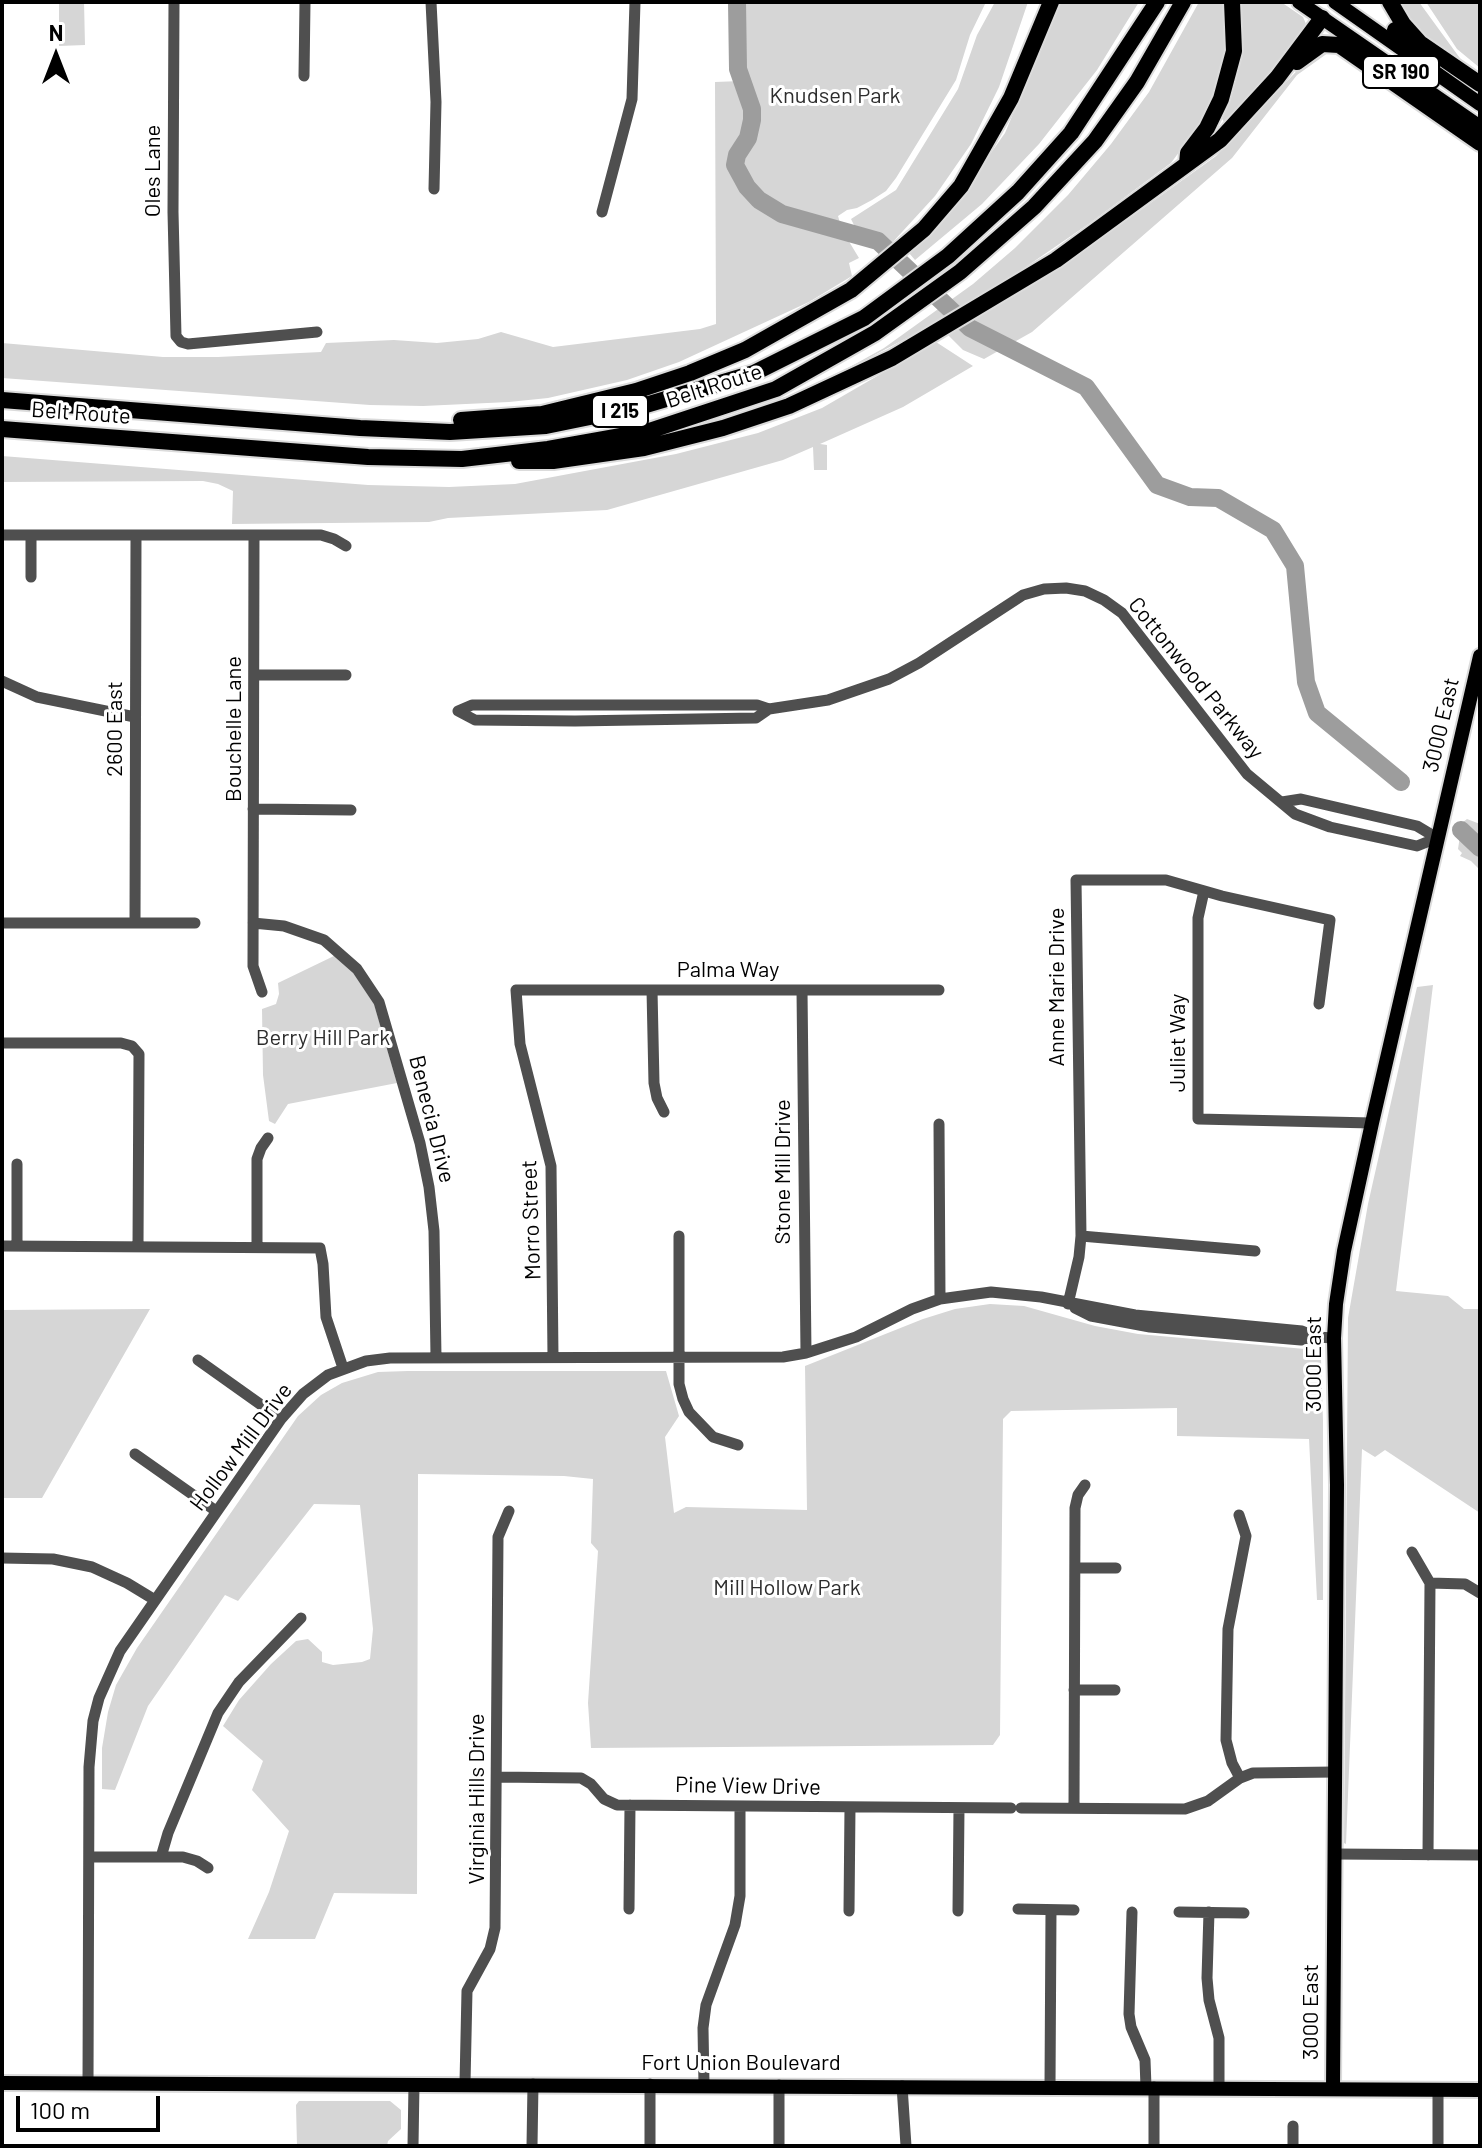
<!DOCTYPE html>
<html>
<head>
<meta charset="utf-8">
<style>
	body { margin:0 }
	#map { position:relative; width:1482px; height:2148px; overflow:hidden; background:#fff; font-family:Barlow,sans-serif }
	canvas { display:block }
	.frame { position:absolute; inset:0; border:4px solid #000; pointer-events:none }
	.north { position:absolute; left:16px; top:16px; width:80px; height:80px; -webkit-text-stroke:6px #fff; paint-order:stroke; rotate:0deg; font-size:22px; font-weight:700; line-height:32px; text-align:center; color:#000 }
	.north::after { content:''; display:block; margin:auto; width:28px; height:36px; background:#000; clip-path:polygon(50% 0,100% 100%,50% 72%,0 100%) }
	.scale { position:absolute; left:16px; top:2096px; width:144px; height:36px; box-sizing:border-box; border:4px solid #000; border-top:0; padding-left:10px; font-size:24px; line-height:28px; white-space:nowrap; color:#000; -webkit-text-stroke:6px #fff; paint-order:stroke }
</style>
</head>
<body>
<div id="map">
<canvas width="1482" height="2148"></canvas>
<div class="frame"></div>
<div class="north">N</div>
<div class="scale">100 m</div>
</div>
<script>
const c = document.querySelector('canvas').getContext('2d');
c.lineJoin = 'round';
function fill(path, color) { c.fillStyle = color; c.fill(path, 'evenodd'); }
const poly = rows => new Path2D(rows.map(r => 'M' + r).join(''));
function stroke(path, color, width, dash) { c.strokeStyle = color; c.lineWidth = width; c.lineCap = dash ? 'butt' : 'round'; c.setLineDash(dash || []); c.stroke(path); }
function drawText(font, color, halo, rows, align = 'center') {
  c.font = font + ' Barlow,sans-serif'; c.lineWidth = 6; c.setLineDash([]); c.textBaseline = 'middle'; c.strokeStyle = halo; c.fillStyle = color; for (const [text, x, y, turn = 0] of rows) {
    c.save(); c.translate(x, y); c.rotate((+turn || 0) * Math.PI / 180); c.textAlign = isNaN(turn) ? turn : align; if (halo) c.strokeText(text, 0, 0); c.fillText(text, 0, 0); c.restore();
  }
}
const green = poly([
	[59,2,84,2,85,45,59,46],
	[737,2,986,2,970,35,956,80,896,178,886,191,872,200,857,208,847,210,838,216,842,230,859,258,849,263,852,276,809,302,679,362,627,380,548,398,509,402,423,406,370,405,2,378,2,343,163,357,218,357,321,352,326,343,394,340,437,343,478,339,501,332,553,347,700,329,716,324,715,82,741,81,738,69],
	[995,2,1028,2,999,87,971,144,935,196,891,244,881,238,858,233,851,219,896,190,958,89,977,35],
	[1055,2,1139,2,1097,70,1039,144,982,204,915,260,909,253,959,198,1005,133,1028,78],
	[1199,2,1225,2,1228,39,1225,67,1208,113,1171,163,1090,223,1017,273,907,338,821,383,884,348,973,284,1015,248,1068,195,1111,144,1149,92],
	[1239,2,1281,2,1303,17,1306,24,1268,77,1224,122,1221,117],
	[1396,2,1419,2,1462,61,1480,74,1480,79,1427,41],
	[1426,2,1480,2,1480,68,1457,49],
	[1332,50,1297,75,1232,158,1032,332,984,359,963,350,948,335,1106,235,1216,156,1309,58,1321,51],
	[936,342,973,366,903,407,820,444,827,445,827,470,814,470,813,447,783,460,607,510,448,518,429,522,232,524,233,491,218,484,203,481,2,482,2,456,368,485,449,487,515,484,676,454,758,433,822,408],
	[1467,819,1480,824,1480,870,1471,861,1460,856,1462,853,1458,849,1462,823],
	[336,955,348,965,374,1004,397,1083,288,1104,275,1124,269,1121,263,1075,262,1009,276,1004,279,994,278,983],
	[1433,985,1396,1291,1448,1296,1464,1309,1480,1309,1480,1513,1385,1450,1375,1457,1362,1449,1346,1844,1344,1843,1348,1318,1368,1204,1417,987],
	[990,1304,1024,1306,1095,1326,1138,1334,1316,1350,1321,1359,1323,1421,1323,1600,1317,1600,1309,1439,1177,1436,1177,1408,1011,1411,1003,1419,1000,1735,993,1745,591,1748,588,1703,598,1551,591,1543,593,1479,564,1476,418,1474,417,1894,334,1893,315,1939,248,1939,269,1892,289,1831,252,1790,263,1761,223,1726,239,1700,271,1664,296,1641,308,1639,322,1652,322,1662,333,1665,362,1662,370,1659,373,1629,360,1505,314,1504,238,1601,225,1595,148,1706,115,1790,102,1789,102,1748,108,1712,116,1685,137,1648,298,1416,321,1395,342,1383,378,1372,408,1371,666,1371,679,1416,665,1437,674,1513,686,1507,807,1510,805,1366,923,1319,955,1309],
	[150,1309,42,1498,2,1498,2,1310],
	[299,2101,390,2101,401,2110,401,2129,388,2141,387,2146,297,2146,296,2105]
]);
const river = poly([
	[737,2,738,69,752,109,752,120,748,138,737,155,735,165,747,187,759,200,782,214,878,241,970,328,1086,387,1157,485,1190,497,1218,498,1273,530,1295,566,1306,682,1317,713,1401,782],
	[1461,830,1480,848]
]);
const minor = poly([
	[174,2,173,212,176,336,181,342,188,344,317,332],
	[431,2,436,102,434,189],
	[304,76,305,2],
	[602,212,632,99,635,2],
	[2,535,321,535,334,539,346,546],
	[31,535,31,577],
	[254,535,253,966,262,992],
	[254,675,346,675],
	[2,681,37,697,135,717],
	[458,711,472,705,757,705,769,709,828,700,889,679,919,663,1023,595,1044,589,1066,588,1085,591,1104,600,1122,613,1247,774,1295,814,1330,827,1417,846,1437,838],
	[458,711,475,720,575,721,756,718,769,709],
	[1282,802,1301,799,1417,826,1437,838],
	[253,809,351,810],
	[1204,891,1198,918,1198,1119,1372,1123],
	[2,923,195,923],
	[135,923,136,535],
	[253,923,284,926,324,940,357,969,379,1002,420,1143,429,1187,434,1231,436,1357],
	[652,990,654,1083,657,1098,664,1112],
	[802,990,806,1353],
	[2,1043,121,1043,132,1046,139,1054,138,1246],
	[939,1124,940,1299],
	[17,1164,17,1246],
	[679,1236,679,1384,683,1399,689,1412,713,1437,738,1445],
	[1081,1236,1255,1251],
	[2,1246,320,1248,323,1264,326,1317,343,1368],
	[257,1246,257,1159,261,1148,268,1138],
	[1068,1304,1079,1257,1081,1236,1076,880,1166,880,1222,896,1330,920,1319,1004],
	[1075,1308,1091,1316,1150,1327,1301,1340,1317,1337,1334,1338],
	[553,1357,551,1166,520,1044,516,990,939,990],
	[198,1360,281,1419],
	[135,1454,216,1511],
	[1239,1515,1246,1536,1228,1629,1226,1740,1232,1763,1240,1778],
	[1412,1552,1430,1583,1428,1855],
	[2,1558,53,1559,92,1567,127,1583,155,1600],
	[1075,1568,1116,1568],
	[1430,1583,1465,1584,1480,1593],
	[1074,1690,1115,1690],
	[497,1777,581,1778,591,1784,604,1799,617,1805,1011,1808],
	[1021,1808,1185,1809,1208,1801,1240,1778,1253,1773,1335,1772],
	[1074,1808,1075,1508,1078,1495,1085,1485],
	[1334,1854,1480,1855],
	[89,1857,183,1857,197,1861,208,1868],
	[161,1857,168,1833,218,1713,239,1682,301,1618],
	[629,1909,630,1805],
	[1018,1909,1074,1910],
	[849,1911,850,1807],
	[958,1911,959,1808],
	[1132,1912,1129,2014,1131,2027,1145,2060,1146,2087],
	[1179,1912,1244,1913],
	[1209,1912,1207,1978,1209,2000,1219,2038,1219,2087],
	[88,2083,89,1767,93,1721,99,1698,120,1651,281,1419,303,1394,328,1375,366,1361,390,1358,783,1357,806,1353,856,1337,912,1309,940,1299,991,1292,1041,1297,1135,1315,1302,1331,1317,1337],
	[465,2083,467,1991,490,1949,495,1928,498,1537,509,1511],
	[704,2085,703,2028,706,2005,735,1925,740,1896,740,1806],
	[902,2086,906,2146],
	[1050,2086,1051,1910],
	[1438,2090,1438,2146],
	[1293,2126,1293,2146],
	[413,2146,414,2084],
	[532,2146,533,2084],
	[650,2146,650,2084],
	[779,2146,779,2085],
	[1154,2146,1154,2087]
]);
const major = poly([
	[1299,2,1480,127],
	[1335,2,1480,104],
	[2,2083,1480,2090],
	[1333,2088,1337,1485,1334,1338,1336,1304,1344,1251,1372,1123,1480,656]
]);
const highway = poly([
	[1390,2,1403,24,1420,43,1480,84],
	[1395,30,1421,63],
	[1297,62,1322,44,1339,45,1480,143],
	[1187,164,1188,153,1207,128,1221,99,1234,51,1232,2],
	[2,400,360,428,450,432,546,426,639,407,754,373,864,318,948,256,1018,192,1071,133,1157,2],
	[461,420,542,414,636,391,690,373,745,350,851,290,924,229,961,186,1011,98,1051,2],
	[2,429,368,457,462,459,548,449,649,431,776,389,875,333,960,272,1034,207,1095,141,1137,82,1183,2],
	[519,461,553,461,644,448,723,428,789,406,892,358,1056,260,1220,140,1277,78,1322,18]
]);
const shields = [
	[1401,72,76],
	[620,411,56]
];
const shieldNames = [
	["SR 190",1401,72],
	["I 215",620,411]
];
const parkNames = [
	["Knudsen Park",835,96],
	["Berry Hill Park",323,1038],
	["Mill Hollow Park",787,1588]
];
const streetNames = [
	["Oles Lane",153,171,-90],
	["Belt Route",714,386,-18],
	["Belt Route",81,413,4],
	["Cottonwood Parkway",1196,678,51],
	["3000 East",1441,725,-77],
	["2600 East",115,729,-90],
	["Bouchelle Lane",234,729,-90],
	["Palma Way",728,970],
	["Anne Marie Drive",1057,987,-90],
	["Juliet Way",1178,1043,-90],
	["Benecia Drive",432,1119,76],
	["Stone Mill Drive",783,1172,-90],
	["Morro Street",531,1220,-92],
	["3000 East",1314,1364,-90],
	["Hollow Mill Drive",241,1447,-53],
	["Pine View Drive",748,1786,1],
	["Virginia Hills Drive",477,1799,-90],
	["3000 East",1311,2012,-90],
	["Fort Union Boulevard",741,2063]
];
fill(green, '#d6d6d6');
stroke(river, '#9d9d9d', 18);
stroke(major, '#dbdbdb', 18);
stroke(highway, '#dbdbdb', 20);
stroke(minor, '#4f4f4f', 11);
stroke(major, '#000', 14);
stroke(highway, '#000', 16);
for (const [x, y, w] of shields) { const box = new Path2D(); box.roundRect(x - w / 2, y - 16, w, 32, 6); c.fillStyle = '#fff'; c.fill(box); stroke(box, '#000', 2); }
drawText('bold 20px', '#000', null, shieldNames);
drawText('22px', '#2d2d2d', '#fff', parkNames);
drawText('22px', '#000', '#fff', streetNames);
</script>
</body>
</html>
